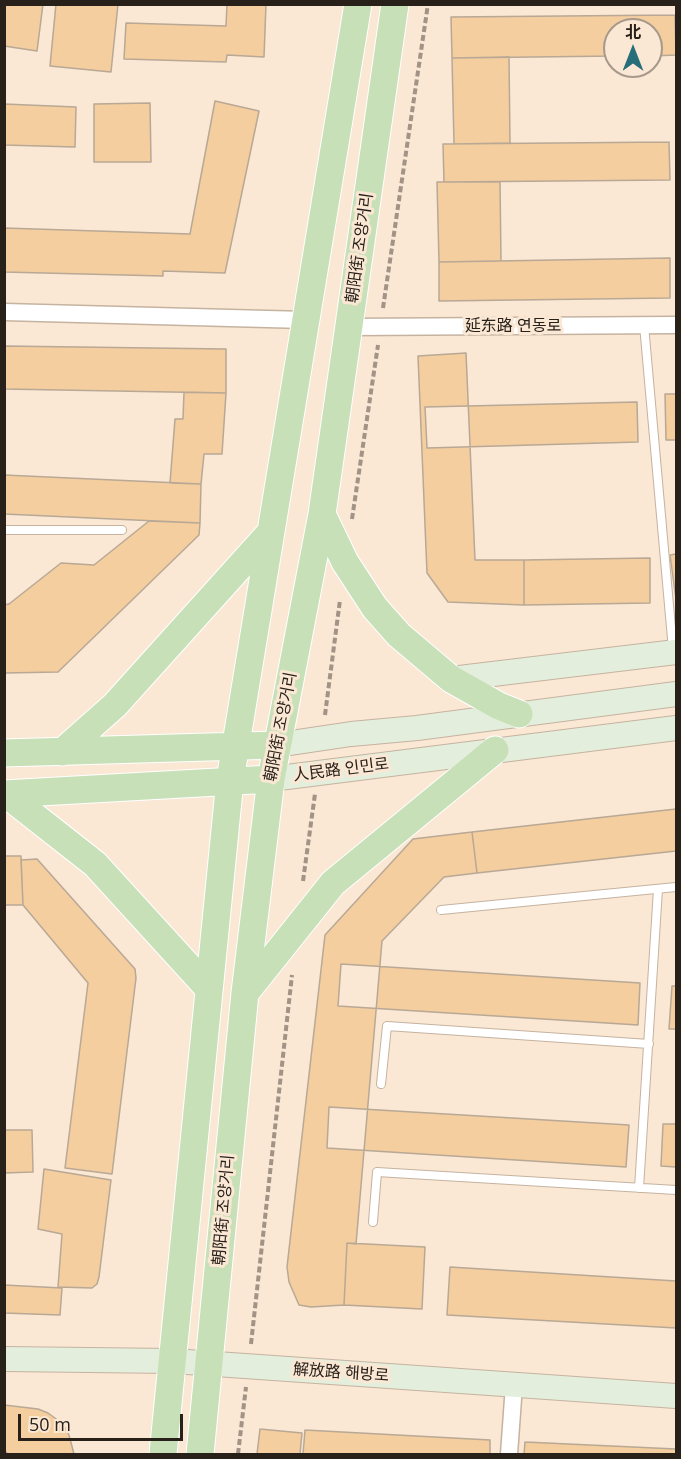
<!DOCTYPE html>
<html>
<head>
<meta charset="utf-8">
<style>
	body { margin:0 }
	#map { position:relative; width:681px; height:1459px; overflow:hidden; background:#fae7d4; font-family:"Open Sans","Noto Sans SC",sans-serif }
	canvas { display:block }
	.frame { position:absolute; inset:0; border:6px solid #28211a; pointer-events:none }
	.north { position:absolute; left:603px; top:18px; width:60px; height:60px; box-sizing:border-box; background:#fae7d4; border:2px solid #a6988a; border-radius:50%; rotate:0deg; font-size:16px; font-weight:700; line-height:24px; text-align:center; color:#28211a }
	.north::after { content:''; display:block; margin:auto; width:21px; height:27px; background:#276e7b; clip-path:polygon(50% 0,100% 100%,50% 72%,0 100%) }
	.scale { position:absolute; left:18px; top:1414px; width:165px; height:27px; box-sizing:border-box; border:3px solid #28211a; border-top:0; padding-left:8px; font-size:18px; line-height:21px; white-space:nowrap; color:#28211a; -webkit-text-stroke:4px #fae7d4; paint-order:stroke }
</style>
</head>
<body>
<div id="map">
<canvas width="681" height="1459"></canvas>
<div class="frame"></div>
<div class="north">北</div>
<div class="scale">50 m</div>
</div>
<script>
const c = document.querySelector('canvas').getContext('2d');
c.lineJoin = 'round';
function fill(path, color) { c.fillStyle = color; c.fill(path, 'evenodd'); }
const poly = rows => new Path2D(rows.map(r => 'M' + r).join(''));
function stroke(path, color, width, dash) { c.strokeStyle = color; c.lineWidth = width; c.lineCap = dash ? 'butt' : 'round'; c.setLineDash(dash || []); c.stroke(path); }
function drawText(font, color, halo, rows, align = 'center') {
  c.font = font + ' "Open Sans","Noto Sans SC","Noto Sans KR",sans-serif'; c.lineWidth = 6; c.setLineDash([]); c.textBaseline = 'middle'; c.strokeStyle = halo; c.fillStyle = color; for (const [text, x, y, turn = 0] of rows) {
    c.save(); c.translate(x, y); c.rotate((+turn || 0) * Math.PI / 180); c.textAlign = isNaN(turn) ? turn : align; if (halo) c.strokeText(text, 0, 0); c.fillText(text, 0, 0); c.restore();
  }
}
const building = poly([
	[4,4,43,4,37,51,4,46,4,4],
	[56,4,118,4,111,72,50,66,56,4],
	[227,4,266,4,264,57,227,55,226,62,124,59,126,23,226,26,227,4],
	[675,15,676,55,651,56,651,30,615,30,615,56,452,58,451,17,675,15],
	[509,57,510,143,454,144,452,58,509,57],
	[215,101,259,111,225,273,163,271,163,276,4,272,4,228,190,234,215,101],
	[150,103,151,162,94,162,94,104,150,103],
	[4,104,76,107,75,147,4,145,4,104],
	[669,142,670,180,444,182,443,144,669,142],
	[437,182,500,182,501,261,439,262,437,182],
	[670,258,670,298,439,301,439,262,670,258],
	[4,346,226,349,226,393,4,389,4,346],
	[466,353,475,560,524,560,524,605,448,602,427,573,418,356,466,353],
	[184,392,226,393,222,454,204,454,201,484,170,483,175,419,183,419,184,392],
	[665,394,676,394,676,440,666,440,665,394],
	[637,402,638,442,427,448,425,407,637,402],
	[4,475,201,484,200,523,4,514,4,475],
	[149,521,200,523,199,535,58,672,4,673,4,605,9,604,61,563,94,565,149,521],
	[676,554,676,599,670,555,676,554],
	[650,558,650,603,524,605,524,560,650,558],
	[676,809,676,851,477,873,472,832,676,809],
	[472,832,477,873,444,877,382,941,356,1244,347,1243,344,1305,311,1307,299,1305,289,1282,287,1267,325,935,413,839,472,832],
	[4,856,21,856,23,905,4,905,4,856],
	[37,859,135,969,136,978,112,1174,65,1168,88,983,23,905,21,860,37,859],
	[341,964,640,983,638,1025,338,1006,341,964],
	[672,986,676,986,676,1029,669,1029,672,986],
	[329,1107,629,1125,626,1167,327,1148,329,1107],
	[663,1124,676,1124,676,1167,661,1166,663,1124],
	[4,1130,32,1130,33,1172,4,1173,4,1130],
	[44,1169,111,1180,99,1277,97,1284,92,1288,58,1287,62,1234,38,1229,44,1169],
	[347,1243,425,1247,422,1309,344,1305,347,1243],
	[450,1267,676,1281,676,1328,447,1315,450,1267],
	[4,1285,62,1288,60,1315,4,1313,4,1285],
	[4,1405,38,1409,48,1413,63,1424,69,1435,74,1454,8,1454,4,1450,4,1405],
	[260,1429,302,1433,300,1454,257,1454,260,1429],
	[305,1430,490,1440,490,1454,303,1454,305,1430],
	[525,1442,676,1449,676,1454,524,1454,525,1442]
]);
const path = poly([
	[383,308,428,4],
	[352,519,378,345],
	[325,715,340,600],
	[303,881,315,794],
	[251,1344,292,975],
	[238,1454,246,1387]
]);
const lane = poly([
	[644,325,673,650],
	[4,530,122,530],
	[441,910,676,887],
	[381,1084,387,1026,649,1044],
	[639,1188,658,889],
	[373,1222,377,1172,676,1190]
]);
const street = poly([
	[4,312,305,320],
	[349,327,676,325],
	[509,1454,514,1385]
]);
const secondary = poly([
	[451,679,676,652],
	[277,745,351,734,417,728,676,694],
	[271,779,676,728],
	[4,1359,173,1361,676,1396]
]);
const primary = poly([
	[322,514,345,562,375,608,399,635,451,679,499,706,519,714],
	[62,752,115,705,269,534],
	[4,753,277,745],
	[4,794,271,779],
	[6,794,95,864,209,989],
	[246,992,333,883,495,750],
	[163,1454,230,780,358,4],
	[200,1454,245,993,271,779,322,514,395,4]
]);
const streetNames = [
	["朝阳街 조양거리",360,248,-82],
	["延东路 연동로",513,326],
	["朝阳街 조양거리",281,727,-79],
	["人民路 인민로",341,770,-7],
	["朝阳街 조양거리",224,1210,-85],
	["解放路 해방로",341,1373,4]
];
fill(building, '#f4ce9f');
stroke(building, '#b8a895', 1.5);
stroke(lane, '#c5b3a0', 10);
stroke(street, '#c5b3a0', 19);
stroke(secondary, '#c5b3a0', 26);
stroke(primary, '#fff', 29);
stroke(path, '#a19385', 4, [6, 3]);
stroke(lane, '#fff', 8);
stroke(street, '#fff', 16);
stroke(secondary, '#e3efdc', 24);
stroke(primary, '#c8e0b8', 27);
drawText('16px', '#28211a', '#fae7d4', streetNames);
</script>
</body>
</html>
